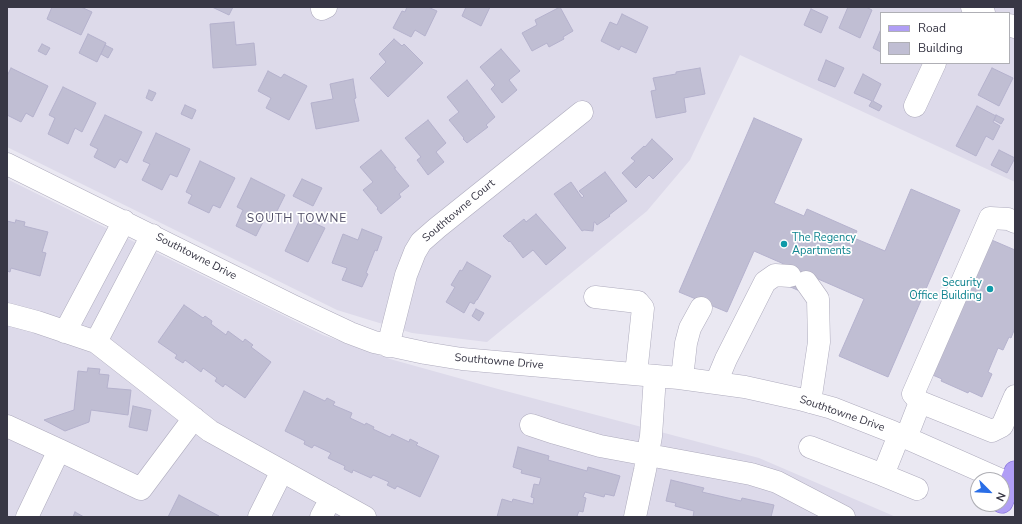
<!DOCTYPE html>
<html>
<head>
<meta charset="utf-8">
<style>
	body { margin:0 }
	#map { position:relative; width:1022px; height:524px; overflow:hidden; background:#eae8f2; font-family:"Nunito Sans",sans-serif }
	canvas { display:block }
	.frame { position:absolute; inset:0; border:8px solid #383745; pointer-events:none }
	.legend { position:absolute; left:880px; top:12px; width:130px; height:52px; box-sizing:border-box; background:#fff; border:1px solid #afafb5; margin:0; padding:5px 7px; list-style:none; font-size:12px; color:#383745 }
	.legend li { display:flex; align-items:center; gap:8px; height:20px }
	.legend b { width:20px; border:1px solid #afafb5 }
	.north { position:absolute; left:970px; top:472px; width:40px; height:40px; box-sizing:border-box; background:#fff; border:1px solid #afafb5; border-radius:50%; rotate:114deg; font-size:11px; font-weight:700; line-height:16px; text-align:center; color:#383745 }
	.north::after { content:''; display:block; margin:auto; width:14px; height:18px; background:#2a6ee7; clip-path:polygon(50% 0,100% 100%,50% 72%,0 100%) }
</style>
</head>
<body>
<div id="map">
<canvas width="1022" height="524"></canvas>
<div class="frame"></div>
<ul class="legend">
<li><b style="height:5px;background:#b09ef5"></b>Road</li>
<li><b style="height:11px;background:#c0bed3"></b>Building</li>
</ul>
<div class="north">N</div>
</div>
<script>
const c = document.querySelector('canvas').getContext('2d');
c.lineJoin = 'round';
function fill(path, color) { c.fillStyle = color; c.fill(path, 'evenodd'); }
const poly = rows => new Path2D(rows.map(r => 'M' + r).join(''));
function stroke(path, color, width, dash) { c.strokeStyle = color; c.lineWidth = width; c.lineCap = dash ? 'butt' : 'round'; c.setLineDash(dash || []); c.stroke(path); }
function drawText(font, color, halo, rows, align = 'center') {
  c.font = font + ' "Nunito Sans",sans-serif'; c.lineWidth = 3.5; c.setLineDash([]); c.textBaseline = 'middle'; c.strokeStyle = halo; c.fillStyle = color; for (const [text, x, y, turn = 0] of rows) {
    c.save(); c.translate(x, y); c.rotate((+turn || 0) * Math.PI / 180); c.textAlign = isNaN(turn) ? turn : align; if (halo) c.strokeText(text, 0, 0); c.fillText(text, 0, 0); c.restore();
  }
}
const residential = poly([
	[7,7,1015,7,1015,182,740,55,690,160,647,211,487,342,412,333,337,310,7,147],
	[881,13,1009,13,1009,63,881,63],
	[7,179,323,335,390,359,498,389,759,458,896,517,7,517]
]);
const building = poly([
	[52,7,81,7,92,12,81,35,47,19,52,7],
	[212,7,233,7,229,15,212,7],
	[407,7,428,7,437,11,425,36,415,30,411,37,393,28,402,11,405,12,407,7],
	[466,7,490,7,481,26,462,16,466,7],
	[560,7,573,31,563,37,564,39,549,47,547,43,532,51,522,33,537,25,535,20,560,7],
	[848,7,866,7,872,10,860,38,839,28,848,7],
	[811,9,828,17,821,33,804,25,811,9],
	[622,14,648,27,636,53,621,46,619,50,601,41,610,22,617,25,622,14],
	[234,22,236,45,254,43,256,65,213,68,210,24,234,22],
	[881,29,881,52,873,48,881,29],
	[88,34,106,43,97,62,79,53,88,34],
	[394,39,402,46,404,44,423,63,388,97,370,78,386,62,379,54,394,39],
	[42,44,50,48,46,55,38,51,42,44],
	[105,45,113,49,108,58,101,54,105,45],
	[501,49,520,71,509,80,517,90,502,103,491,89,495,85,480,67,501,49],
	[826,60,844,68,835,87,818,80,826,60],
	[11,68,48,86,33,117,26,113,21,122,7,115,7,76,11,68],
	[700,68,705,94,684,98,686,112,656,118,651,91,656,90,653,78,676,74,676,72,700,68],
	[992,68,1013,78,999,106,978,95,992,68],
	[268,71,281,78,284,74,307,86,289,120,266,108,271,98,258,91,268,71],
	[863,74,881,84,873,101,882,106,879,111,869,106,872,101,854,93,863,74],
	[353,79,356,98,354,99,359,121,316,129,311,103,333,99,330,84,353,79],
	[467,80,495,117,486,125,488,127,467,143,463,139,464,138,449,120,459,112,447,97,467,80],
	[63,87,96,103,82,132,75,128,68,144,48,134,55,118,49,115,63,87],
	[149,90,156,93,152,101,146,98,149,90],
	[185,105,196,110,192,119,181,114,185,105],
	[977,106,996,116,993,122,1000,126,993,140,986,136,976,156,956,146,977,106],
	[105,115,142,132,127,163,120,159,115,168,94,157,98,149,90,145,105,115],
	[996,115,1004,119,1001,124,994,120,996,115],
	[754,118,802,139,774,203,804,216,807,209,857,231,854,238,885,251,911,189,960,210,888,377,839,356,864,299,809,275,802,292,786,285,793,268,754,251,727,312,679,292,754,118],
	[428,120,446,143,436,152,444,162,428,175,417,160,421,157,405,138,428,120],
	[156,133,190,149,177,177,170,174,162,190,142,180,150,164,143,161,156,133],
	[652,139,673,159,653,179,649,175,636,188,622,173,635,161,631,158,644,146,645,147,652,139],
	[381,150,396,168,394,168,409,186,399,194,401,197,381,214,377,209,378,208,363,190,373,182,360,167,381,150],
	[999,150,1015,158,1007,173,991,165,999,150],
	[200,161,235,178,220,208,213,205,209,213,188,203,192,195,186,192,200,161],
	[605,172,627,201,609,215,610,216,597,225,595,222,594,222,593,231,584,230,582,231,554,194,571,182,582,198,584,196,579,191,605,172],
	[251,178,285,195,271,223,264,220,256,236,236,226,243,210,237,207,251,178],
	[302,179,322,188,313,206,293,196,302,179],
	[536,214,566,248,546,265,533,250,523,258,510,241,509,242,503,236,524,219,526,222,536,214],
	[301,217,325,228,308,262,285,251,301,217],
	[16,220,25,222,24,226,48,232,42,252,46,253,40,276,11,268,10,272,7,271,7,221,15,223,16,220],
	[362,229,382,237,377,251,375,250,366,273,368,274,362,287,342,280,347,268,332,263,343,234,358,240,362,229],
	[987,238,1015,250,1015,328,1011,338,1009,337,1003,350,998,348,988,372,992,374,982,397,969,391,968,393,941,381,942,379,928,373,987,238],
	[467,262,491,276,477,300,476,300,474,304,470,302,464,313,446,302,455,287,451,285,460,270,462,271,467,262],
	[184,305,203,318,205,316,212,321,211,324,226,335,228,331,243,342,245,339,253,345,251,347,271,362,245,398,225,384,223,387,215,381,217,378,203,368,201,372,185,360,183,363,175,358,177,355,158,342,184,305],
	[476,309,484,313,479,321,472,316,476,309],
	[88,368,100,369,99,374,109,375,107,388,131,390,128,415,91,410,89,422,65,431,44,420,74,410,78,371,87,372,88,368],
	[304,391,325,401,327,398,335,402,333,405,352,413,350,418,365,425,366,423,374,427,373,429,390,437,392,434,409,442,410,439,418,443,416,445,439,456,420,497,397,486,395,489,387,485,389,482,373,475,371,478,353,470,352,473,344,469,345,466,328,458,331,453,314,445,312,448,304,444,305,441,285,431,304,391],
	[133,406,151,410,147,431,129,427,133,406],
	[518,447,549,456,548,460,587,471,588,467,620,476,614,496,605,494,604,497,585,492,583,497,586,498,583,512,579,511,577,516,579,517,497,517,502,499,512,502,513,499,533,504,534,498,531,497,534,484,539,485,541,478,521,473,522,470,513,467,518,447],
	[671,480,704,488,702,492,741,501,742,498,774,505,771,517,693,517,694,511,675,506,676,503,666,501,671,480],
	[179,495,219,516,218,517,168,517,179,495],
	[75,512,84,517,73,517,75,512]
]);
const minor = poly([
	[972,7,984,13],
	[322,9,326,7],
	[1009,25,1015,27],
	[915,106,935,63],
	[7,164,293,306,350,333,374,342,425,353,462,359,679,378,745,387,799,399,832,408,893,432,1015,486],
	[806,282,818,299,819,342,810,402],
	[595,297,638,302,643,308,636,374],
	[7,314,37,322,96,342,210,431,365,517],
	[65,332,124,221],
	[96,342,152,235],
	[388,346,406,275,415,252,421,242,437,228,582,112],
	[682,378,686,343,690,328,701,308],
	[716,383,726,359,765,282,775,275,790,276],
	[920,402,913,394,990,218,1008,219,1015,222],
	[531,425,555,433,600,446,751,474,777,482,844,517],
	[7,426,59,450,27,517],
	[899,435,883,475,917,489],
	[906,438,920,402,992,431,1002,426,1015,396],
	[810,447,883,475],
	[59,450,141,489,194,418],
	[259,517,282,471],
	[321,517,331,498],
	[635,517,645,470,651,436,655,376]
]);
const major = poly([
	[1002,502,1015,472]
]);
const markers = [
	[784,244,4,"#0f9aa8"],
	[990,289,4,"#0f9aa8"]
];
const streetNames = [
	["Southtowne Court",459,211,-40],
	["Southtowne Drive",196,257,27],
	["Southtowne Drive",499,362,5],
	["Southtowne Drive",842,414,19]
];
const cultureNames = [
	["The Regency",792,238],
	["Apartments",792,251],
	["Security",982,283,"right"],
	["Office Building",982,296,"right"]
];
const neighbourhoodNames = [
	["SOUTH TOWNE",297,219]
];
fill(residential, '#dddaea');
fill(building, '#c0bed3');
stroke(building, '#b5b2cd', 1);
stroke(minor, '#aeabbd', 23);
stroke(major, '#836fd9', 23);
stroke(minor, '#fff', 22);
stroke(major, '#b09ef5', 22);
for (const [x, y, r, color] of markers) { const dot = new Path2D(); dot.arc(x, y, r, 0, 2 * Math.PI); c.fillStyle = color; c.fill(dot); stroke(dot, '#fff', 1.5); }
drawText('11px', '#383745', '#fff', streetNames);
drawText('11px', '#0d838f', '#fff', cultureNames, 'left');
c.letterSpacing = '1px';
drawText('12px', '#514f67', '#fff', neighbourhoodNames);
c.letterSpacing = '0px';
</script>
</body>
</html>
